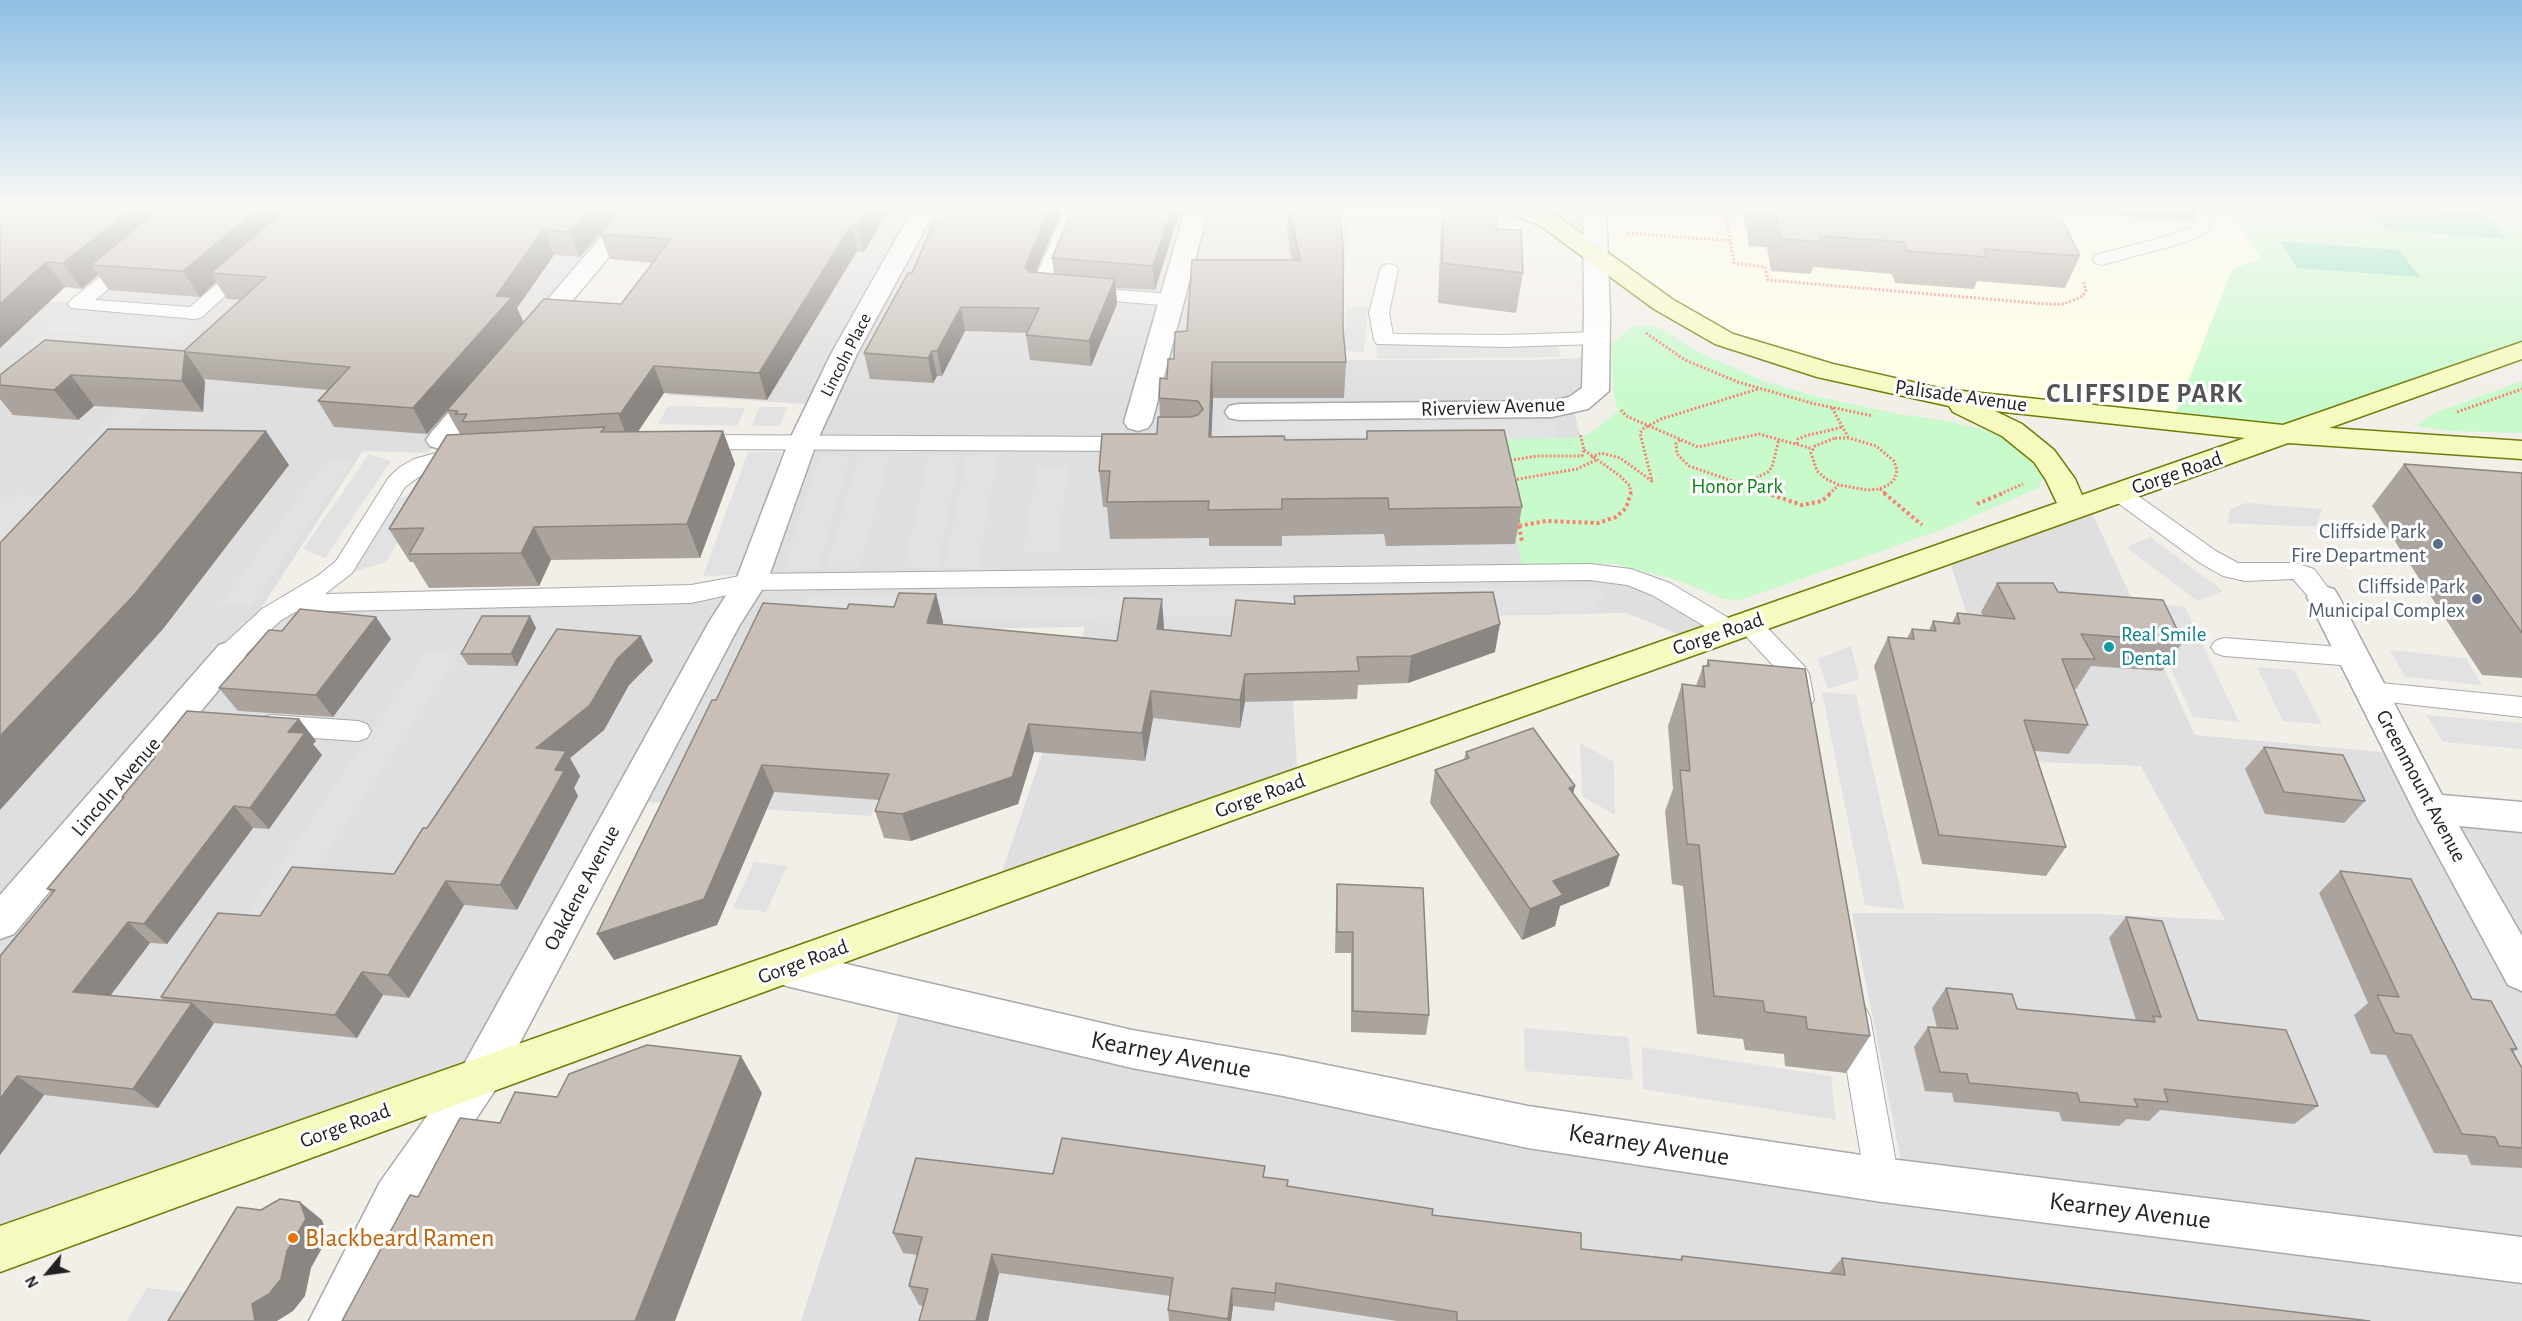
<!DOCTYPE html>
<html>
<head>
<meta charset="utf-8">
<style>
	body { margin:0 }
	#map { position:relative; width:2522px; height:1321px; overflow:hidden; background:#f2efe9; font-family:"Alegreya Sans",sans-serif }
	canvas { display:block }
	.north { position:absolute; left:18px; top:1243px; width:60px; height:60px; -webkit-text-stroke:4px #fff; paint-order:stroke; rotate:241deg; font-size:16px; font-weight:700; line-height:24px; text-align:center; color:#222 }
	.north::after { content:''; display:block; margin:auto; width:21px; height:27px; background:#222; clip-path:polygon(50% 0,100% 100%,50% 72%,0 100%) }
</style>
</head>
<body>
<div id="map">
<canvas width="2522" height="1321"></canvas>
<div class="north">N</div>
</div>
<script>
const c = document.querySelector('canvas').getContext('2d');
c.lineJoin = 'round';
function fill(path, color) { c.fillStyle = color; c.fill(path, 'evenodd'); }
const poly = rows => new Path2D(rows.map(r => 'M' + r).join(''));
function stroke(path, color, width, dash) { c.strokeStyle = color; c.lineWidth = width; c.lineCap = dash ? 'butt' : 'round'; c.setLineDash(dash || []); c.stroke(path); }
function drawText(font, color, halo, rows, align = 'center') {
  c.font = font + ' "Alegreya Sans",sans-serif'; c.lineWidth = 6; c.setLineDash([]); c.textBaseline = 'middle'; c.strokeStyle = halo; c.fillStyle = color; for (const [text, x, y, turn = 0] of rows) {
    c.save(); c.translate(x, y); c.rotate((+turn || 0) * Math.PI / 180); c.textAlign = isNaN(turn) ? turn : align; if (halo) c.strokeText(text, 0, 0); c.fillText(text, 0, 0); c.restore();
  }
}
const residential = poly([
	[640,207,428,453,363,451,234,650,290,603,691,594,751,582,820,405,667,395,793,207,1343,207,1349,240,1334,360,1537,360,1595,357,1595,391,1573,405,1581,441,1496,441,1524,573,1631,577,1730,630,1697,642,1627,613,1288,620,1298,782,995,892,1085,627,949,629,871,816,629,801,479,1078,0,1249,0,299,68,302,148,241],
	[1516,207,1594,207,1595,253],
	[2088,504,2195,735,2403,754,2432,809,2522,817,2522,1321,801,1321,905,996,1905,1182,1852,913,2098,914,2225,920,2141,766,2014,761,1947,553]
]);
const education = poly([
	[1594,207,2227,207,2261,258,2232,270,2173,420,1943,397,1724,339,1595,253]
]);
const park = poly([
	[2227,207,2522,207,2522,350,2288,434,2173,420,2232,270,2261,258],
	[1640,325,1658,327,1696,351,1763,381,1810,395,1898,414,1947,421,1985,430,2012,441,2035,458,2044,475,2039,488,1944,529,1741,600,1724,599,1679,581,1616,564,1522,564,1498,439,1575,438,1589,434,1618,411,1614,395,1611,345,1629,329],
	[2522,381,2522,433,2450,431,2417,426,2432,414]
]);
const pitch = poly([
	[2369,207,2484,213,2506,239,2386,230],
	[2279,241,2399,250,2420,277,2297,268]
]);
const parking = poly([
	[1347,306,1368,307,1364,352,1341,351],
	[62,317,195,323,178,338,43,333],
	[40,336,166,340,151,355,22,351],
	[1557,343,1561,357,1378,359,1376,345],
	[156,376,184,377,118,442,88,441],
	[668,406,745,408,737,426,658,424],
	[759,407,787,407,780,426,752,426],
	[1226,416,1553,420,1557,438,1225,435],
	[748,452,782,452,741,575,703,576],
	[369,454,391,461,325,558,303,549],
	[859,454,890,454,860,567,827,567],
	[929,455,960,455,937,568,904,568],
	[967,455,997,455,978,568,944,568],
	[819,456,850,456,818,569,784,569],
	[325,462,353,462,251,605,220,605],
	[1037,467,1068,467,1057,553,1023,553],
	[431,488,386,562,352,572,396,499],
	[14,494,46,496,0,539,0,506],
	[2246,503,2322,509,2316,527,2228,523,2230,509],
	[2150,537,2223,591,2198,601,2126,547],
	[1591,586,1605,591,1594,612,798,621,792,616,810,598],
	[2141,603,2185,607,2239,722,2193,717],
	[1851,646,1859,679,1828,689,1818,659],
	[2390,650,2466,658,2482,685,2405,677],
	[426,652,458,655,275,930,238,927],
	[2257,667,2294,670,2322,724,2283,721],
	[1822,692,1856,695,1905,910,1865,905],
	[2426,715,2522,723,2522,749,2443,742],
	[1580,743,1614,762,1615,815,1582,796],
	[754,862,787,866,766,912,733,908],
	[1524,1028,1628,1037,1633,1080,1525,1071],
	[1642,1047,1831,1076,1836,1120,1643,1089],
	[147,1288,193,1293,177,1321,127,1321]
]);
const pathFar1 = poly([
	[1725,207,1734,263,1765,267,1768,280,2046,304,2064,304,2083,296,2086,290,2083,281],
	[1628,233,1731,241],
	[1646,333,1685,360,1738,382,1811,403,1873,416],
	[1832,408,1848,437],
	[1621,410,1626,416,1698,447,1759,434,1813,449],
	[2457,412,2522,389],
	[1835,438,1849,438,1876,446,1894,461,1897,470,1895,478,1890,484,1880,489,1867,490,1839,485,1826,479,1817,471,1811,453,1815,446,1835,438],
	[1680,440,1676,444,1677,454,1689,466,1770,494],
	[1797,444,1798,439,1805,436,1843,427],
	[1584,450,1620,476,1630,486,1631,494],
	[1591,457,1601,453,1620,458,1652,481,1640,433,1643,429,1661,419,1758,389],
	[1506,461,1537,456,1582,456,1584,450,1580,433],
	[1513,480,1577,469,1596,460],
	[1750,488,1756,478,1768,472,1772,467,1779,439],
	[1880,489,1886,494],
	[1829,494,1839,485],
	[2000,494,2023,484]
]);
const path = poly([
	[1766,493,1802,505,1822,501,1831,493],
	[1884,493,1922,525],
	[1977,504,2003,493],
	[1518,520,1522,542],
	[1519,526,1546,521,1598,523,1616,517,1626,508,1631,493]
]);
const service = poly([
	[1066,207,1084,207,1052,285,1172,294,1179,296,1182,300,1179,304,1172,306,1033,294,1030,290,1066,207],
	[2189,207,2207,207,2214,222,2203,235,2183,243,2102,265,2095,263,2093,259,2095,255,2171,235,2191,227,2196,221,2189,207],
	[131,255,138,257,140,261,138,265,95,300,190,307,240,264,247,262,254,264,256,268,202,317,195,319,71,308,68,304,71,300,124,257,131,255],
	[1389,264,1396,266,1398,270,1389,313,1393,334,1505,335,1596,332,1603,334,1606,338,1603,342,1596,344,1505,347,1377,344,1374,340,1369,313,1380,270,1382,266,1389,264],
	[692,435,1135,437,1143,439,1146,444,1143,449,1135,451,692,449,684,447,681,442,684,437,692,435],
	[464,452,472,454,475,459,472,464,430,469,405,487,352,573,325,594,691,585,751,574,1590,564,1631,569,1670,583,1737,623,1740,618,1749,615,1758,618,1805,667,1809,674,1814,700,1810,707,1801,710,1792,707,1788,700,1784,677,1742,632,1739,636,1730,639,1721,636,1652,595,1627,585,1590,580,751,590,691,603,295,612,280,621,240,660,231,662,222,660,218,653,222,646,262,609,319,575,336,561,389,477,400,467,414,459,436,453,464,452],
	[2119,486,2127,488,2216,551,2238,563,2295,563,2314,569,2335,597,2332,603,2323,606,2314,603,2293,579,2245,581,2223,576,2200,563,2111,498,2108,493,2111,488,2119,486],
	[2224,638,2354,648,2363,650,2367,657,2363,664,2354,666,2224,656,2215,653,2211,647,2215,641,2224,638],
	[2371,682,2522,697,2522,717,2362,699,2358,692,2362,685,2371,682],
	[270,715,358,721,367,724,371,731,367,738,358,741,270,735,261,732,257,725,261,718,270,715],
	[1854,1003,1865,1007,1870,1017,1899,1180,1894,1192,1882,1197,1870,1192,1865,1180,1838,1017,1843,1007,1854,1003]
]);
const minor = poly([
	[627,207,651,207,541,338,532,341,523,338,519,333,523,328,627,207],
	[914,207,937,207,857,354,817,441,767,582,739,626,494,1092,412,1214,358,1321,309,1321,380,1182,464,1064,709,622,736,580,789,441,831,354,914,207],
	[1186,207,1209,207,1152,422,1148,428,1138,431,1128,428,1124,422,1186,207],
	[1583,207,1606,207,1610,314,1609,391,1588,409,1552,417,1239,420,1229,418,1225,412,1229,406,1239,404,1552,401,1569,397,1582,388,1584,314,1583,207],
	[482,383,492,385,496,391,492,397,450,446,440,449,430,446,426,440,430,434,472,385,482,383],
	[2323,586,2334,589,2339,597,2442,795,2522,802,2522,832,2459,826,2522,936,2522,991,2508,985,2418,819,2307,597,2312,589,2323,586],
	[231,641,243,645,247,653,243,661,14,934,0,939,0,895,219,645,231,641],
	[786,950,1132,1030,1283,1056,1528,1106,1882,1158,2522,1237,2522,1283,1882,1202,1528,1148,1283,1096,1132,1068,786,986,772,980,766,968,772,956,786,950]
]);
const secondary = poly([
	[1505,207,1537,207,1557,216,1672,299,1733,334,1833,364,1943,389,2283,425,2522,342,2522,359,2329,428,2522,441,2522,459,2288,443,1233,820,0,1272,0,1226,786,950,1207,800,2057,503,2046,480,2034,462,2002,436,1953,412,1949,406,1817,377,1715,344,1654,309,1541,226,1508,212,1505,207],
	[1995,411,2245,438,2082,495,2075,479,2054,450,2022,424,1995,411]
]);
const wall = poly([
	[0,207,9,208,891,207,864,252,857,251,767,400,664,393,638,432,723,431,735,464,700,558,551,560,539,586,429,588,413,562,410,562,389,529,460,434,447,411,427,434,334,427,318,401,328,390,203,379,205,381,203,412,94,406,78,420,13,415,0,399,0,375,184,351,241,300,227,299,216,282,200,297,109,290,98,275,82,289,65,287,0,348],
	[600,234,610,259,653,263,621,304,523,322,517,308,554,255,580,257],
	[948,207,1063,207,1036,272,1054,274,1052,258,1181,207,1155,290,1116,288,1117,304,1091,366,1030,360,1026,335,1027,333,965,331,942,376,937,376,933,383,870,379,864,353,912,273],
	[1287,207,1338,207,1343,329,1346,362,1344,398,1213,398,1211,437,1285,440,1366,439,1367,431,1522,507,1515,544,1386,546,1384,534,1282,536,1282,546,1209,546,1209,538,1110,539,1107,507,1103,507,1099,471,1157,434,1160,417,1159,398,1187,331,1292,260,1287,233],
	[1443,207,1496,207,1496,229,1523,273,1516,313,1438,303,1441,226],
	[1742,207,2200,207,2192,221,2058,211,2080,256,2065,288,1977,281,1974,289,1895,283,1892,274,1813,267,1811,274,1771,271,1767,247,1749,246],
	[2404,464,2522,473,2522,678,2482,675,2372,506],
	[1997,583,2058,592,2183,642,2162,671,2091,666,2076,689,2074,689,2088,725,2069,754,2035,751,2066,847,2046,876,1922,864,1874,666,1888,637,1907,638,1912,629,1929,630,1933,621,1952,623,1957,613,1983,616,1981,612],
	[936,594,943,622,942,624,1117,641,1164,627,1163,630,1231,636,1294,604,1294,596,1495,652,1408,683,1358,685,1357,699,1245,702,1240,728,1153,718,1145,761,1034,752,1018,804,911,841,884,838,875,811,879,800,774,792,717,925,614,960,716,700,894,607],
	[530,616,536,628,517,666,468,665,461,654],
	[391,639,333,717,238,711,219,688],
	[1708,660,1870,1036,1846,1073,1785,1066,1784,1054,1745,1050,1743,1039,1697,1034,1683,886,1672,884,1665,811,1673,789,1668,726,1682,684,1696,686,1703,666,1706,666],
	[653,661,629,685,604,730,570,758,580,776,574,788,578,796,517,910,464,905,409,998,383,995,357,1038,214,1023,158,1108,44,1095,0,1155,52,893,47,889,123,798,122,797,153,760,150,757,299,719,316,741,313,744,322,755,269,829,253,828,167,944,150,943,110,996,164,1001,161,997,260,916,394,874,427,828],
	[2264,747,2365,801,2344,823,2265,814,2245,769],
	[1466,752,1575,786,1573,794,1619,855,1609,886,1560,906,1555,926,1522,940,1430,803,1435,770,1464,759],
	[2340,871,2472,999,2517,1049,2513,1052,2522,1068,2522,1168,2471,1165,2467,1155,2434,1153,2386,1055,2371,1054,2354,1015,2368,1003,2319,893],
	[1337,884,1429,1015,1426,1035,1351,1032,1351,953,1335,953,1336,906],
	[2126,917,2198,1020,2318,1106,2294,1124,2160,1110,2149,1121,2127,1119,2119,1126,2062,1121,2059,1112,1954,1102,1952,1093,1925,1091,1914,1047,1928,1027,1937,1028,1932,1008,1946,988,2017,1009,2136,1020,2109,938],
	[1053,1174,1265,1177,1288,1180,1288,1186,1432,1215,1581,1249,1680,1259,1682,1256,1829,1273,1842,1258,2370,1321,1397,1321,1275,1302,1274,1311,1233,1306,1231,1321,1169,1321,1168,1310,1170,1296,999,1273,988,1321,919,1321,923,1306,919,1305,909,1286,918,1255,903,1253,893,1233]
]);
const shadedWall = poly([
	[0,207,9,207,14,216,0,227],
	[135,207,182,207,91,265,98,275,82,289,63,263],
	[260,207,304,207,211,273,216,282,200,297,183,271],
	[592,207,624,207,580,257,570,232],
	[870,207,891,207,864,252,858,226],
	[1050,207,1063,207,1028,291,1025,267],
	[1172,207,1181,207,1155,290,1153,266],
	[851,226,857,251,767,400,759,373],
	[543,230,554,255,517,308,524,323,427,434,413,408,496,296],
	[46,262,65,287,0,348,0,304],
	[1115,279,1117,304,1091,366,1089,341],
	[961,307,965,331,942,376,937,351],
	[185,351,205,381,203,412,182,381],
	[932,351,937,376,933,383,928,358],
	[1212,362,1213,398,1210,473,1209,437],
	[654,366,664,393,632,440,629,441,618,414],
	[71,375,94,406,78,420,54,390],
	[266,431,289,465,163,629,0,810,0,736],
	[723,431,735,464,700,558,687,524],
	[534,527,551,560,539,586,521,553],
	[936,594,943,622,934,651,927,623],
	[1162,599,1164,627,1159,657,1157,629],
	[530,616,536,628,517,666,511,654],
	[376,617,391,639,333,717,316,695],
	[1500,624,1495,652,1408,683,1411,656],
	[641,636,653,661,629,685,604,730,570,758,580,776,574,788,578,796,517,910,500,885,536,748,617,659],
	[1245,674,1245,702,1240,728,1240,700],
	[1151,691,1153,718,1145,761,1142,733],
	[299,719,316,741,313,744,322,755,269,829,250,808,288,732],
	[1029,724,1034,752,1018,804,911,841,902,814],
	[762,765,774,792,717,925,614,960,597,934],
	[1575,786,1566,818,1569,788],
	[234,806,253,828,167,944,144,924],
	[1619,855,1609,886,1560,906,1555,926,1522,940,1530,909,1553,881],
	[446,881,464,905,409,998,388,975],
	[128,922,150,943,98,1012,73,992],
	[362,972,383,995,357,1038,335,1015],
	[192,1003,214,1023,158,1108,133,1089],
	[741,1056,762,1093,675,1321,635,1321],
	[17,1076,44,1095,0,1155,0,1099],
	[300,1202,322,1220,328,1237,311,1268,305,1296,293,1311,277,1321,255,1321,252,1304,287,1251],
	[992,1254,999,1273,988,1321,976,1321],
	[1276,1283,1275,1302,1274,1311,1275,1293],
	[1232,1288,1233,1306,1231,1321,1228,1321]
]);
const building = poly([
	[10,207,135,207,63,263,46,262,0,304,0,215,10,207],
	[162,207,260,207,183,271,91,265,162,207],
	[288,207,592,207,570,232,543,230,496,296,512,297,413,408,318,401,350,367,186,352,184,351,266,277,211,273,288,207],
	[623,207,870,207,858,226,851,226,759,373,654,366,621,413,462,422,467,414,455,414,458,411,447,410,544,299,621,304,671,239,600,234,623,207],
	[948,207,1050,207,1025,267,1029,272,1115,279,1089,341,1026,335,1039,308,961,307,937,351,932,351,928,358,864,353,908,273,912,273,935,219,942,220,948,207],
	[1074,207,1172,207,1153,266,1052,258,1074,207],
	[1289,207,1338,207,1343,245,1343,329,1346,362,1212,362,1209,437,1284,436,1285,440,1367,439,1367,431,1504,430,1522,507,1389,509,1388,498,1282,499,1282,509,1208,510,1209,501,1107,502,1110,471,1099,471,1102,434,1157,434,1158,417,1190,417,1198,415,1203,409,1198,401,1159,398,1160,378,1167,379,1168,359,1174,359,1175,332,1187,331,1192,260,1300,260,1289,207],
	[1444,207,1496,207,1496,229,1521,230,1523,273,1442,263,1444,207],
	[1757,207,2056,207,2080,256,1984,249,1987,257,1907,251,1904,242,1820,236,1821,242,1781,239,1776,216,1758,215,1757,207],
	[45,340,185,351,182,381,71,375,54,390,0,385,0,375,45,340],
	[605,427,601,432,723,431,687,524,534,527,521,553,409,554,424,528,389,529,447,435,605,427],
	[108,429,266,431,135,594,0,736,0,543,108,429],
	[2404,464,2522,473,2522,633,2404,464],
	[1997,583,2053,583,2058,592,2163,600,2183,642,2081,634,2095,659,2062,659,2088,725,2024,720,2066,847,1939,835,1888,637,1914,639,1912,629,1936,631,1933,621,1960,624,1957,613,2015,619,1997,583],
	[1493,592,1500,624,1411,656,1357,657,1359,671,1245,674,1240,700,1151,691,1142,733,1029,724,1012,777,902,814,875,811,889,774,762,765,704,899,597,934,712,700,716,700,763,603,847,609,849,604,894,607,899,593,936,594,927,623,1117,641,1124,598,1162,599,1157,629,1231,636,1236,600,1295,604,1294,596,1493,592],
	[300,609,376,617,316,695,219,688,269,630,282,631,300,609],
	[482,616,530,616,511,654,461,654,482,616],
	[557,629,641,636,617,659,590,705,536,748,566,751,555,770,564,771,500,885,446,881,388,975,362,972,335,1015,161,997,218,913,260,916,292,867,394,874,423,828,427,828,484,743,557,629],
	[1708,660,1805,669,1870,1036,1807,1029,1806,1017,1765,1012,1763,1001,1714,996,1699,845,1687,844,1680,770,1690,771,1682,684,1705,687,1703,666,1709,666,1708,660],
	[187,711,299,719,288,732,305,733,250,808,234,806,144,924,128,922,73,992,192,1003,133,1089,17,1076,0,1099,0,956,55,890,47,889,124,797,122,797,155,757,150,757,187,711],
	[1533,728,1575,786,1569,788,1619,855,1553,881,1563,895,1530,909,1435,770,1469,758,1466,752,1533,728],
	[2264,747,2343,755,2365,801,2284,792,2264,747],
	[2340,871,2411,879,2472,999,2491,1001,2517,1049,2511,1049,2522,1068,2522,1148,2499,1146,2495,1137,2462,1134,2411,1035,2395,1033,2377,995,2399,997,2340,871],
	[1337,884,1423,888,1429,1015,1353,1011,1353,932,1337,932,1337,884],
	[2126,917,2162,921,2198,1020,2286,1030,2318,1106,2164,1089,2168,1102,2134,1099,2138,1107,2080,1102,2077,1093,1969,1083,1967,1074,1940,1072,1928,1027,1958,1029,1946,988,2012,994,2017,1009,2155,1022,2153,1016,2161,1017,2126,917],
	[647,1045,741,1056,635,1321,342,1321,410,1195,418,1197,460,1118,500,1123,515,1092,557,1097,569,1074,647,1045],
	[1062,1138,1265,1166,1263,1177,1288,1180,1287,1186,1433,1209,1432,1215,1581,1233,1581,1249,1682,1260,1682,1256,1845,1275,1842,1258,2370,1321,1457,1321,1457,1312,1276,1283,1275,1293,1232,1288,1228,1319,1168,1310,1173,1278,992,1254,976,1321,919,1321,928,1289,909,1286,922,1237,893,1233,916,1158,1053,1174,1062,1138],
	[280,1199,300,1202,306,1219,287,1251,281,1279,269,1294,252,1304,255,1321,168,1321,237,1207,261,1210,280,1199]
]);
const markers = [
	[2438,544,6,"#5c6f8a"],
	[2477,599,6,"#5c6f8a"],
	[2109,647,6,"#0f9aa8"],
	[293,1238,6,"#e8710a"]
];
const farStreetnames = [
	["Lincoln Place",846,355,-63]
];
const streetNames = [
	["Palisade Avenue",1961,396,8],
	["Riverview Avenue",1493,407,-2],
	["Gorge Road",2177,473,-19],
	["Gorge Road",1718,634,-19],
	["Greenmount Avenue",2421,786,62],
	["Lincoln Avenue",116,787,-49],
	["Gorge Road",1260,796,-20],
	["Oakdene Avenue",582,888,-62],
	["Gorge Road",803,962,-20],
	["Gorge Road",345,1126,-20]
];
const parkNames = [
	["Honor Park",1737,487]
];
const serviceNames = [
	["Cliffside Park",2426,532],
	["Fire Department",2426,556],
	["Cliffside Park",2465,587],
	["Municipal Complex",2465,611]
];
const cultureNames = [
	["Real Smile",2121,635],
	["Dental",2121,659]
];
const nearStreetnames = [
	["Kearney Avenue",1171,1055,11],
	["Kearney Avenue",1649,1145,9],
	["Kearney Avenue",2130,1211,7]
];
const nearFoodnames = [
	["Blackbeard Ramen",305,1238]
];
const districtNames = [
	["CLIFFSIDE PARK",2145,394]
];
fill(residential, '#e0dfdf');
fill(education, '#ffffe5');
fill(park, '#c8facc');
fill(pitch, '#88e0be');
fill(parking, '#e2e2e2');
stroke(service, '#a9a9a9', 2);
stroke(minor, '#a9a9a9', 3);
stroke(secondary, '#707d05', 3);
stroke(pathFar1, '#fa8072', 3, [2, 2]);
stroke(path, '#fa8072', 4, [3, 3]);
fill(service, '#fff');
fill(minor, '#fff');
fill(secondary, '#f7fabf');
fill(wall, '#aba49e');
fill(shadedWall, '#8b8681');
fill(building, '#c7bfb8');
stroke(building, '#8b8681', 1.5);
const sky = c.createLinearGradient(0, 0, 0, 392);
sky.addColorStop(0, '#8fc0e4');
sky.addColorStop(0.53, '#f9f8f5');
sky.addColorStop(1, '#f9f8f500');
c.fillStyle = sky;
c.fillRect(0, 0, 2522, 392);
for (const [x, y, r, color] of markers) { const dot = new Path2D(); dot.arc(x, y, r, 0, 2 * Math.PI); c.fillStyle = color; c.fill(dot); stroke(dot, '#fff', 2); }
drawText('18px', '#222', '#fff', farStreetnames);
drawText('21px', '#222', '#fff', streetNames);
drawText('21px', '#0c8416', '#fff', parkNames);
drawText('21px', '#4e5e75', '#fff', serviceNames, 'right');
drawText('21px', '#0d838f', '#fff', cultureNames, 'left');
drawText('26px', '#222', '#fff', nearStreetnames);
drawText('26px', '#c56008', '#fff', nearFoodnames, 'left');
c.letterSpacing = '1.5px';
drawText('bold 27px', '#555', '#fff', districtNames);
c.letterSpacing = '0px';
</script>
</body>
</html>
